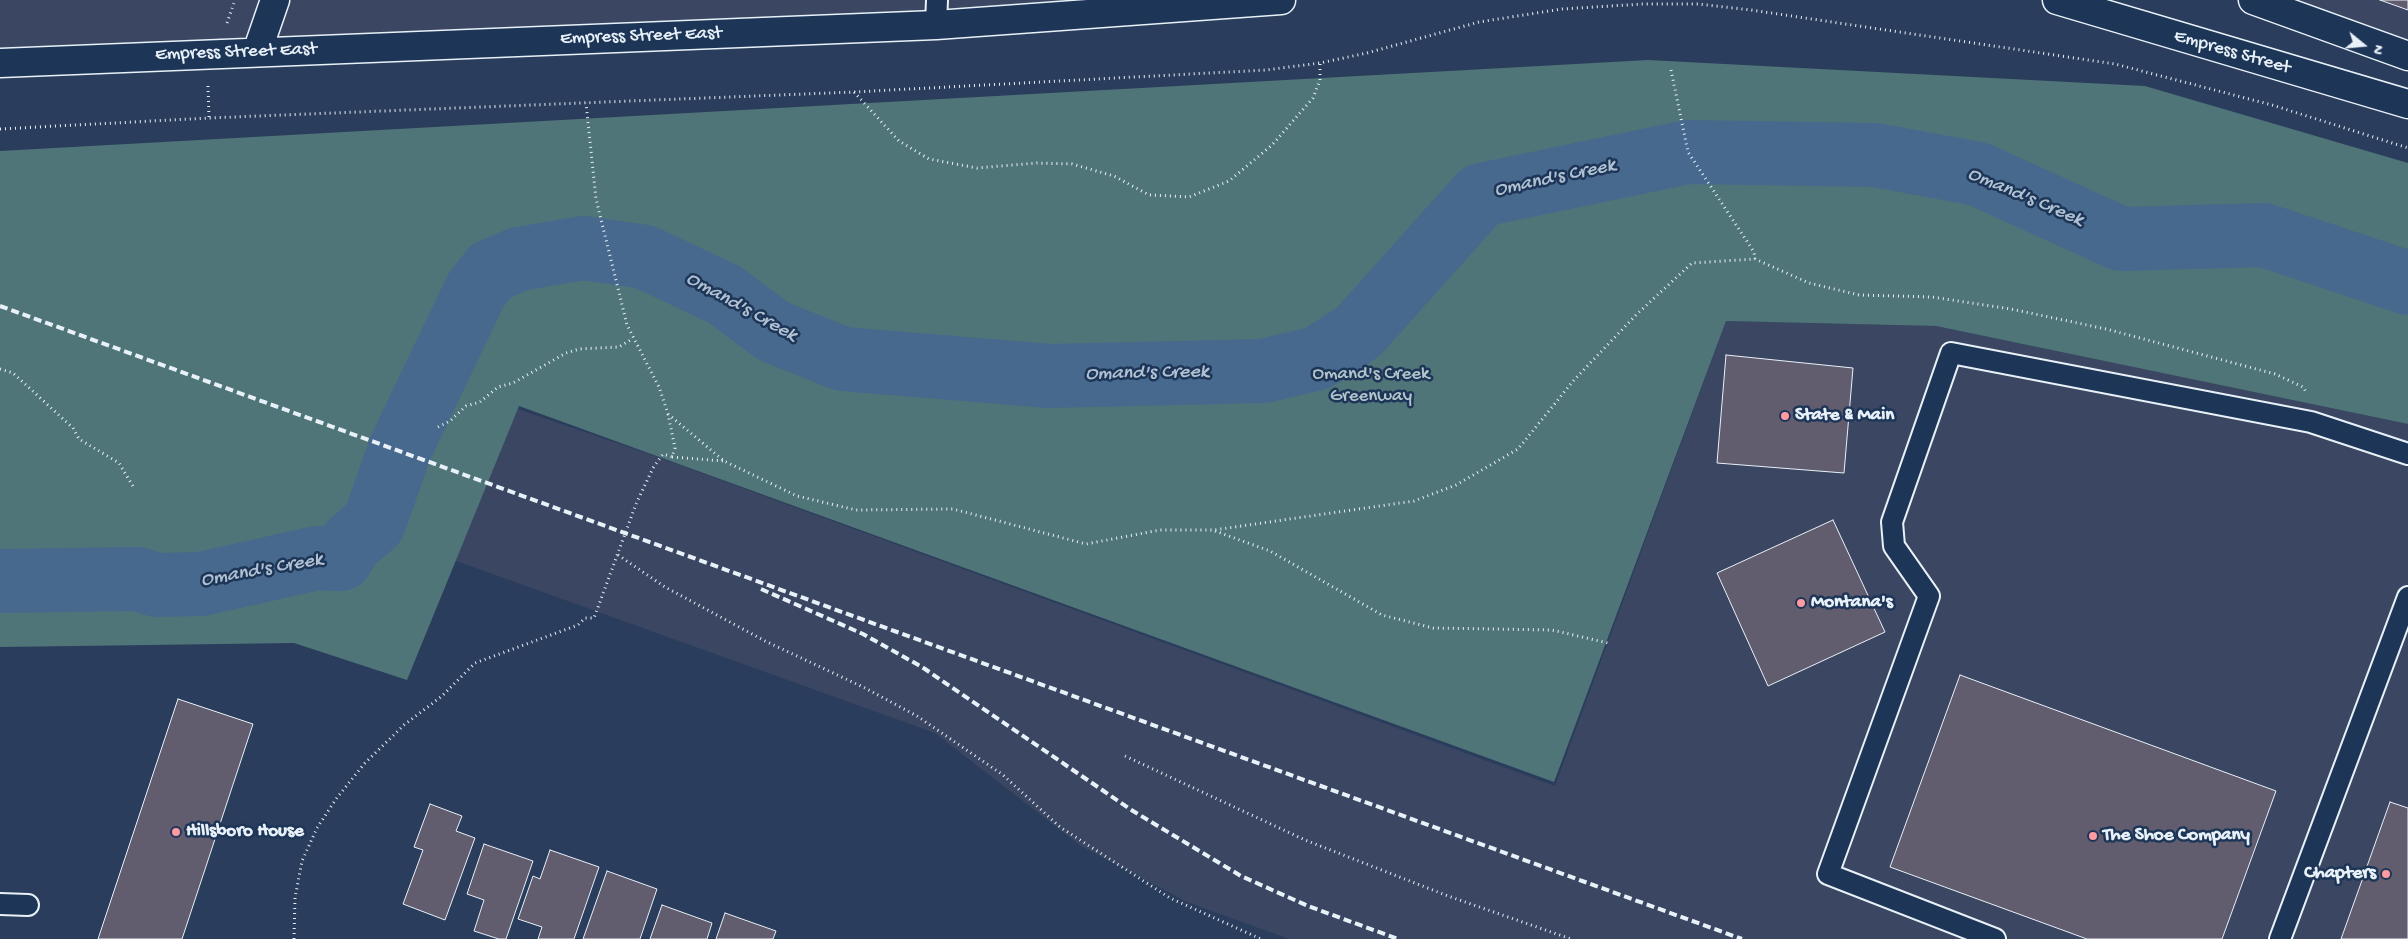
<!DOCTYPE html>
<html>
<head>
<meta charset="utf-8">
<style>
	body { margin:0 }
	#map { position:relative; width:2408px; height:939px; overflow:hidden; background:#2b3d5c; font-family:"Gochi Hand",sans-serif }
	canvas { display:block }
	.north { position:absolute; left:2338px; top:20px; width:50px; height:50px; -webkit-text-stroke:4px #1d3557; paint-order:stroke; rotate:107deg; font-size:14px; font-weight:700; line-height:20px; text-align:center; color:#e8f1f8 }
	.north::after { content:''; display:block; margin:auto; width:18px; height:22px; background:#e8f1f8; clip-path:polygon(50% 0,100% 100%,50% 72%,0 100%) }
</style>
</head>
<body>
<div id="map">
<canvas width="2408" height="939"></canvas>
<div class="north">N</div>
</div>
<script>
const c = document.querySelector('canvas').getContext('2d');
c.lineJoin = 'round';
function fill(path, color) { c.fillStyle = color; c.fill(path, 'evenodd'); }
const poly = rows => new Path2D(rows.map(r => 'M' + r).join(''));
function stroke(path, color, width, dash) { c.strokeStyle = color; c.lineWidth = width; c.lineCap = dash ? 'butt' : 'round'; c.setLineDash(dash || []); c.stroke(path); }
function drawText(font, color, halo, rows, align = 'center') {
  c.font = font + ' "Gochi Hand",sans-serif'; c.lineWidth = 5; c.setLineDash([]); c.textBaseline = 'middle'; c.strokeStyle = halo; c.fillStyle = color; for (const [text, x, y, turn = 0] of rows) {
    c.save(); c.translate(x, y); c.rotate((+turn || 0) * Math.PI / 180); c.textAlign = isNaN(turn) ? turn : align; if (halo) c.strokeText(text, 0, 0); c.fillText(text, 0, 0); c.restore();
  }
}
const built = poly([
	[0,0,1194,0,936,25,0,50],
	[2253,0,2408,0,2408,56],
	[0,213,435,374,526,412,655,456,1555,786,1726,321,1936,326,2408,424,2408,939,1289,939,1187,902,1081,846,935,733,451,559]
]);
const green = poly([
	[1648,60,2145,86,2408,163,2408,424,1936,326,1726,321,1554,782,519,406,407,680,294,643,0,647,0,151]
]);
const river = poly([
	[0,581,137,579,157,585,201,584,317,558,341,559,351,543,374,523,400,449,476,290,491,271,519,259,583,248,645,257,725,295,773,331,843,359,1050,376,1263,371,1318,358,1358,332,1481,195,1688,152,1875,155,1978,174,2121,239,2264,235,2408,283]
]);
const building = poly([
	[2380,0,2408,0,2408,10,2380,0],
	[1726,355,1853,368,1844,473,1717,463,1726,355],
	[1833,520,1885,632,1768,686,1717,573,1833,520],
	[1960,675,2276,791,2222,939,2087,939,1890,867,1960,675],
	[178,699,253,724,182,939,98,939,178,699],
	[2390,802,2408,808,2408,939,2341,939,2390,802],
	[430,804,462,816,456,831,475,838,445,920,403,904,423,850,414,847,430,804],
	[484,844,533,861,506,939,499,939,474,931,484,900,467,894,484,844],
	[550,850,599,867,574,939,538,939,542,927,518,919,533,876,540,879,550,850],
	[607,871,657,889,640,939,583,939,607,871],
	[662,905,712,923,707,939,650,939,662,905],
	[725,913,776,931,773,939,716,939,725,913]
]);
const path = poly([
	[227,23,235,0],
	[1671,70,1688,152,1754,252,1755,259],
	[208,86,209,118],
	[854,92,899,141,929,159,977,168,1037,163,1072,164,1114,176,1149,195,1189,197,1229,181,1272,145,1313,98,1320,80,1320,63],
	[0,129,209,118,854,92,1266,70,1320,63,1367,53,1479,22,1562,9,1643,4,1698,4,1751,10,2115,64,2272,105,2408,148],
	[0,369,13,373,73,428,79,439,119,463,134,488],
	[668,414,724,461,797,496,856,510,953,509,1086,544,1160,530,1214,530,1414,501,1456,485,1518,449,1574,380,1637,314,1692,263,1755,259,1809,283,1859,295,1932,297,2011,309,2106,329,2275,374,2303,387,2306,392],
	[438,427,450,421,466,406,480,402,498,387,513,383,566,353,579,349,619,347,632,339],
	[672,457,724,461],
	[1215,531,1270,551,1382,615,1433,628,1552,630,1608,643],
	[618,555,665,587,765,641,865,688,917,716,1003,775,1060,827,1170,898,1261,939],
	[1125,756,1305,840,1448,896,1571,939],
	[294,939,295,898,302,861,317,828,336,799,364,764,404,725,442,696,475,663,578,625,585,618,594,618,636,504,653,468,663,454,672,457,675,448,668,414,659,387,627,325,596,199,586,103]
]);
const service = poly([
	[936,25,937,0],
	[0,904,28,905],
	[1995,939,1828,874,1929,596,1894,546,1892,522,1951,353,2311,422,2408,454],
	[2280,939,2408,597]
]);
const secondary = poly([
	[2057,0,2408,104],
	[2253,0,2408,56],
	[257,52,275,0],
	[0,63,936,25,1281,0]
]);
const rail = poly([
	[0,306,1742,939],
	[761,589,863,634,922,667,1133,811,1241,876,1308,906,1398,939]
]);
const markers = [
	[1785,416,5,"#ff9aa2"],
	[1801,603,5,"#ff9aa2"],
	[176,832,5,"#ff9aa2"],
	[2093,836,5,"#ff9aa2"],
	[2386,874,5,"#ff9aa2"]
];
const streetNames = [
	["Empress Street East",641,37,-2],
	["Empress Street East",236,53,-2],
	["Empress Street",2232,53,16]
];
const parkNames = [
	["Omand's Creek",1371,375],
	["Greenway",1371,397]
];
const poiNames = [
	["State & Main",1795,416],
	["Montana's",1811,603],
	["Hillsboro House",186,832],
	["The Shoe Company",2103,836],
	["Chapters",2376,874,"right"]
];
const waterNames = [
	["Omand's Creek",1555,179,-12],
	["Omand's Creek",2025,198,23],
	["Omand's Creek",741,308,29],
	["Omand's Creek",1147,374,-1],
	["Omand's Creek",262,571,-10]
];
fill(built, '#3b4762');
fill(green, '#4f7578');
stroke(river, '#48698e', 64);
fill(building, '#615d6f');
stroke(building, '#e8f1f8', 1);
stroke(service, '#e8f1f8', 24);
stroke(secondary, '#e8f1f8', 31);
stroke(path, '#e8f1f8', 3, [1, 4]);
stroke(service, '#1d3557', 20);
stroke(secondary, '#1d3557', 28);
stroke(rail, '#e8f1f8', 4, [8, 4]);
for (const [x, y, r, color] of markers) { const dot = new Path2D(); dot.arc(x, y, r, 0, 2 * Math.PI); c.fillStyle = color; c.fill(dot); stroke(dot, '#1d3557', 2); }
drawText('19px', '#e8f1f8', '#1d3557', streetNames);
drawText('19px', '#b2c6cb', '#1d3557', parkNames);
drawText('bold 19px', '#e8f1f8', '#1d3557', poiNames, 'left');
drawText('italic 20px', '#b0c1d3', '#1d3557', waterNames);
</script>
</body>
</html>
